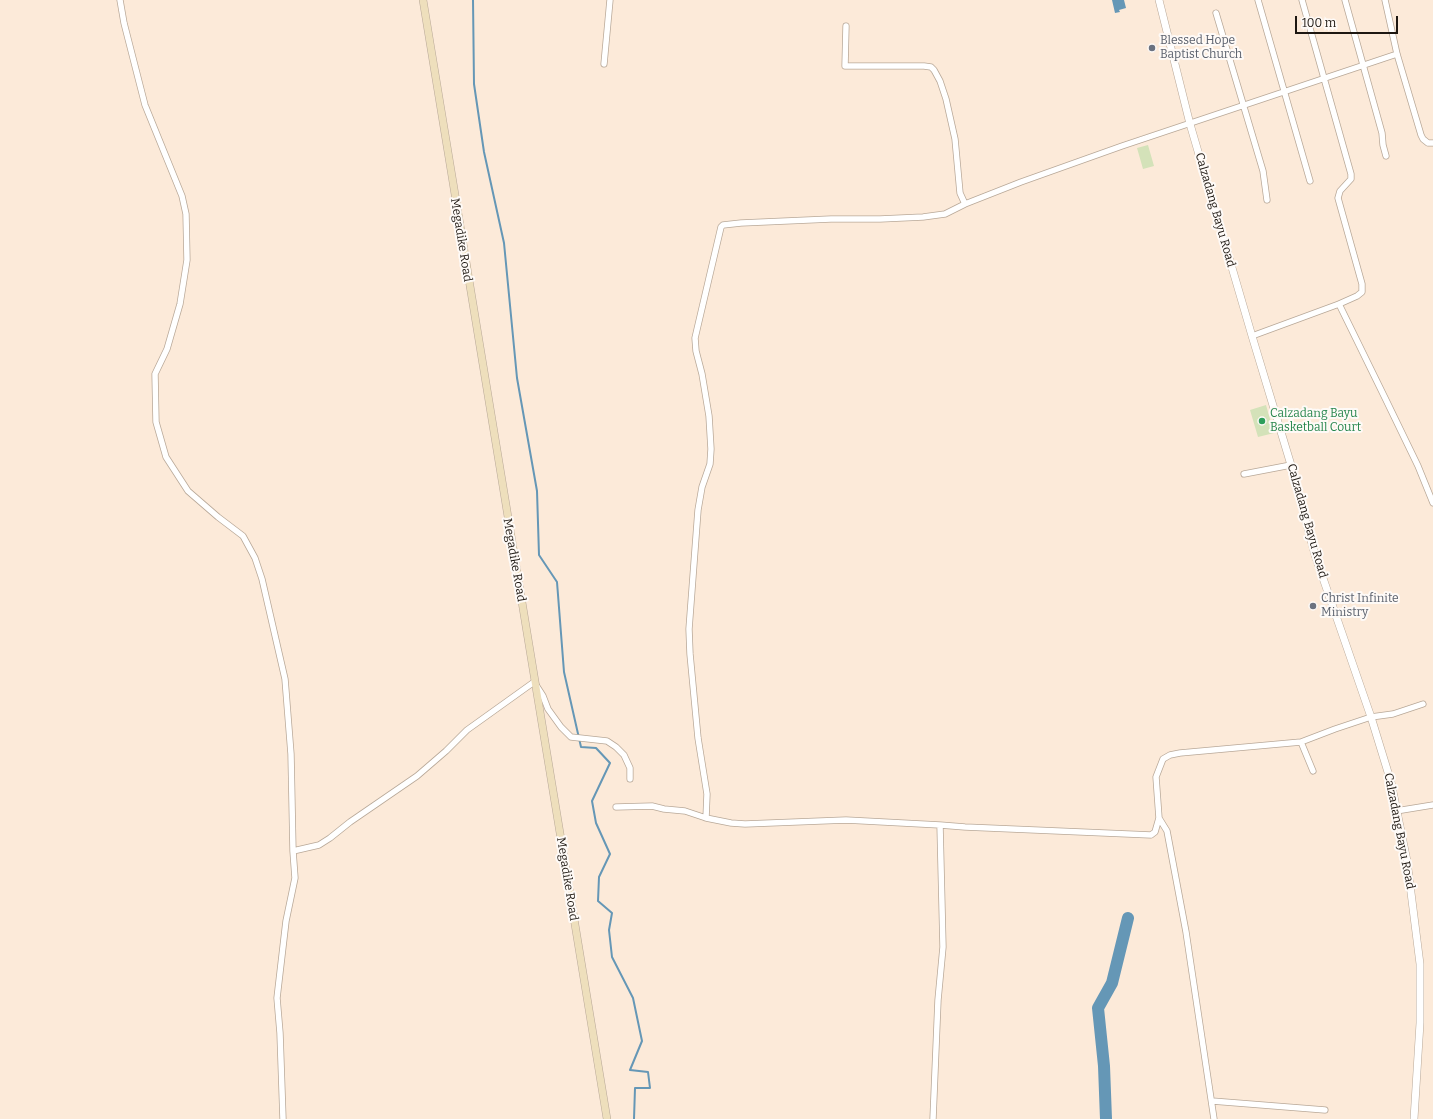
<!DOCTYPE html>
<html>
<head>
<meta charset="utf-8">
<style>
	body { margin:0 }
	#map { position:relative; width:1433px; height:1119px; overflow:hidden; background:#fcead9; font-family:Bitter,serif }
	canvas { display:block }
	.scale { position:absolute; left:1295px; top:16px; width:103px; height:18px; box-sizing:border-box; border:2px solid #1d1711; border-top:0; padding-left:5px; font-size:12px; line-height:14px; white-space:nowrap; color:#1d1711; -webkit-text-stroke:3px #fefaf7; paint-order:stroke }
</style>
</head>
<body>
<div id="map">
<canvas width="1433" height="1119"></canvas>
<div class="scale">100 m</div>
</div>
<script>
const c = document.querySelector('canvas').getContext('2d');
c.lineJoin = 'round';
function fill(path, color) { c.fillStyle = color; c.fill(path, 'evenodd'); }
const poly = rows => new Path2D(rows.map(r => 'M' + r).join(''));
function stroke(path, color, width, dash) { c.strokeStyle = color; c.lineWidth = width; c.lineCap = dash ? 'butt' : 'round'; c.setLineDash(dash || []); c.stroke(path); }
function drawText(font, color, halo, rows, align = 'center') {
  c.font = font + ' Bitter,serif'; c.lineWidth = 4; c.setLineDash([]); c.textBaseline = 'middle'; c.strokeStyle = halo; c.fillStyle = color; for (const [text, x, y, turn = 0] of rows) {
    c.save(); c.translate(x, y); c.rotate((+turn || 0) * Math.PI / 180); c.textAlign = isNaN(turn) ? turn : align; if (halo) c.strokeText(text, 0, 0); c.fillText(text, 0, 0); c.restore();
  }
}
const green = poly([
	[1148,145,1154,166,1143,169,1137,148],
	[1266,405,1274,433,1258,437,1250,410]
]);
const water = poly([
	[1112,0,1124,0,1126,8,1119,10,1120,12,1115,13]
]);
const stream = poly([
	[473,0,474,84,484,152,504,243,517,378,537,491,539,555,557,582,564,672,581,747,596,748,610,763,592,801,596,823,610,854,599,877,598,901,612,913,609,930,612,957,633,998,642,1041,630,1070,648,1072,650,1088,635,1088,634,1119]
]);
const river = poly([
	[1106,1119,1104,1066,1098,1008,1112,983,1128,918]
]);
const minor = poly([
	[120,0,124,23,145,105,182,196,186,214,187,260,180,304,167,349,155,374,156,422,166,457,188,491,218,517,243,536,255,558,262,579,285,679,291,754,293,851,295,878,286,921,277,998,280,1033,283,1119],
	[1258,0,1310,181],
	[1345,0,1382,133,1383,145,1386,156],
	[1385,0,1397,54,1421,135,1423,139,1428,143,1433,143],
	[1216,13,1263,171,1267,200],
	[846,26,845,66,924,66,931,67,934,70,940,81,946,99,955,139,960,193,965,204],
	[604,64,610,0],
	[1339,304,1387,402,1418,466,1433,503],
	[1252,336,1339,304,1357,296,1362,292,1362,284,1338,198,1340,191,1351,179,1351,174,1302,0],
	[1244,474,1291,465],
	[1301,742,1313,771],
	[616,807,652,806,664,809,685,811,706,818,731,823,745,824,846,820,940,825,965,827,1151,835,1155,832,1159,818,1156,777,1163,759,1170,755,1180,753,1301,742,1335,729,1371,717,1393,714,1423,704],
	[1396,811,1433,805],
	[706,818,707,794,698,738,690,654,689,629,698,510,702,487,710,464,711,449,709,416,702,374,696,351,695,338,721,227,723,225,741,223,831,219,880,219,923,217,945,214,965,204,1021,182,1122,146,1397,54],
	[1159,818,1167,831,1186,932,1214,1119],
	[293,851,319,845,330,838,350,822,417,776,446,751,467,730,534,682,543,696,548,709,561,727,571,737,607,741,616,747,624,755,630,768,630,779],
	[1212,1101,1325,1110],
	[933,1119,938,1000,943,947,940,825]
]);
const tertiary = poly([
	[1159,0,1190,124,1252,336,1291,465,1315,555,1371,717,1391,782,1407,861,1420,964,1420,1023,1414,1119]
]);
const secondary = poly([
	[423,0,607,1119]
]);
const markers = [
	[1152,48,4,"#6b7280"],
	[1262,421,4,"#2e9e5b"],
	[1313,606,4,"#6b7280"]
];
const worshipNames = [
	["Blessed Hope",1160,41],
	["Baptist Church",1160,55],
	["Christ Infinite",1321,599],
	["Ministry",1321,613]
];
const streetNames = [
	["Calzadang Bayu Road",1215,210,74],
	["Megadike Road",461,240,81],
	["Calzadang Bayu Road",1307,521,74],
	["Megadike Road",514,560,80],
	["Calzadang Bayu Road",1399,831,79],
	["Megadike Road",567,879,81]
];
const leisureNames = [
	["Calzadang Bayu",1270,414],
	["Basketball Court",1270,428]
];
fill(green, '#d4e2b9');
fill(water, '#6597b6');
stroke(stream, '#6597b6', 2);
stroke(river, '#6597b6', 12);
stroke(minor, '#b8a898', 7);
stroke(tertiary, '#b8a898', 8);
stroke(secondary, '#b8a898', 8);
stroke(minor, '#fff', 5.5);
stroke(tertiary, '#fff', 7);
stroke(secondary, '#eedfbc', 7);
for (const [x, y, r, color] of markers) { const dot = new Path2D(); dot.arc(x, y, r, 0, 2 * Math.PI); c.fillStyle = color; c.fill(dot); stroke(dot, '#fefaf7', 1.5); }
drawText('12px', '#5b616d', '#fefaf7', worshipNames, 'left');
drawText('12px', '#1d1711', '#fefaf7', streetNames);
drawText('12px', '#27864d', '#fefaf7', leisureNames, 'left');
</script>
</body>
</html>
